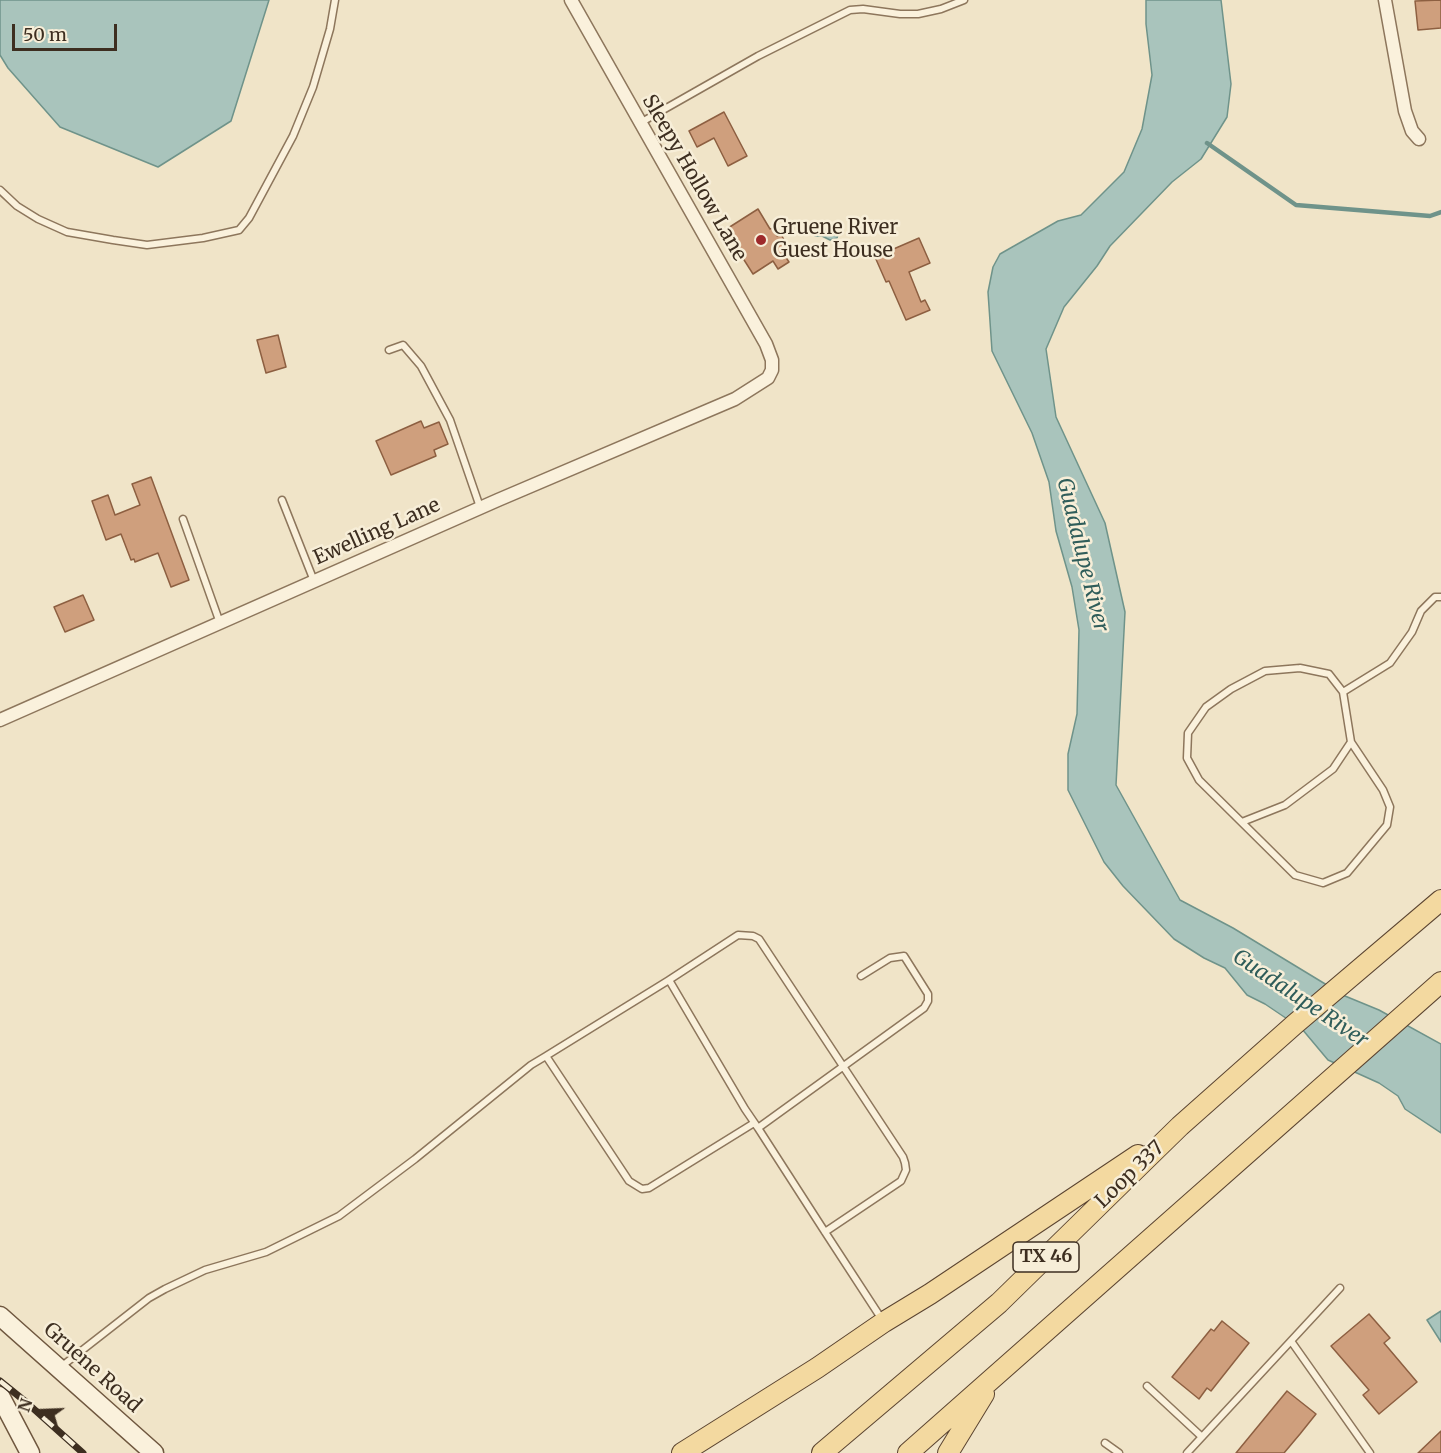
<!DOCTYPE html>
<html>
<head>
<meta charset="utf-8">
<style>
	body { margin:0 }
	#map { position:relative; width:1441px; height:1453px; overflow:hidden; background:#f0e4c8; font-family:Merriweather,serif }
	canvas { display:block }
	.north { position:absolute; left:12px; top:1381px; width:60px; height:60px; -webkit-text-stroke:4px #f7eed8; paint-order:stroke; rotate:289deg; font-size:16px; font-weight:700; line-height:24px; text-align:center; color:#3d2e20 }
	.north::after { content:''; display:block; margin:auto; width:21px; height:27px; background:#3d2e20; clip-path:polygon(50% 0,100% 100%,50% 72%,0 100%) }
	.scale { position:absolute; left:12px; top:24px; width:105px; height:27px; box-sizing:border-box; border:3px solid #3d2e20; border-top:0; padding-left:8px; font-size:18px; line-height:21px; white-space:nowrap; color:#3d2e20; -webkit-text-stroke:4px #f7eed8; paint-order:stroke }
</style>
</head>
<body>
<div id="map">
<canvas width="1441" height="1453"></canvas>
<div class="north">N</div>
<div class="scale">50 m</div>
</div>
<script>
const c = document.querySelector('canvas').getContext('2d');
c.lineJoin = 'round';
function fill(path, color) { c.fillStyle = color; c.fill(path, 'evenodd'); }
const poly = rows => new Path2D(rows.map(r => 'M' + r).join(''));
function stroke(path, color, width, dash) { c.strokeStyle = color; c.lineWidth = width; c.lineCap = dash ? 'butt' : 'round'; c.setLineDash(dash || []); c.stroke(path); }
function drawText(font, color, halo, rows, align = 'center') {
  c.font = font + ' Merriweather,serif'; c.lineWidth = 5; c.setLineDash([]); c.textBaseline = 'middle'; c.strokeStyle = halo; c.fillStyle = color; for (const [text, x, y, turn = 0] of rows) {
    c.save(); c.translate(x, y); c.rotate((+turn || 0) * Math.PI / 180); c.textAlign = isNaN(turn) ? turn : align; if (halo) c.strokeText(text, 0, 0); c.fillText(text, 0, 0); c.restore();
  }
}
const water = poly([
	[0,0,269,0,231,121,158,167,60,127,8,68,0,55,0,0],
	[1146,0,1221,0,1231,84,1227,117,1201,159,1172,182,1110,246,1097,266,1064,307,1046,349,1056,417,1105,523,1125,612,1116,785,1180,900,1233,928,1345,996,1379,1010,1441,1044,1441,1133,1405,1109,1398,1096,1379,1083,1328,1060,1302,1029,1265,1004,1247,995,1225,968,1204,958,1174,939,1123,886,1104,862,1068,790,1068,754,1077,714,1079,630,1072,587,1056,531,1049,482,1032,433,992,351,988,292,993,267,1000,254,1058,221,1081,215,1124,172,1142,129,1152,75,1146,24,1146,0],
	[820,228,834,231,838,235,837,238,830,240,822,236,815,236,815,230,820,228],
	[1441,1311,1441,1342,1427,1320,1441,1311]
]);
const stream = poly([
	[1207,143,1296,205,1430,216,1441,212]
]);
const building = poly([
	[1441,0,1441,28,1418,30,1415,1,1441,0],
	[724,112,747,156,728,166,714,138,697,147,689,131,724,112],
	[758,209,770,229,773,228,777,236,781,234,787,246,781,250,789,262,778,269,773,261,753,274,725,230,758,209],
	[919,238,930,263,909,272,921,302,925,300,930,310,906,320,889,281,886,282,875,257,919,238],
	[278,335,286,367,266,373,257,340,278,335],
	[421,421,424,428,439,422,448,444,434,450,436,456,391,475,376,441,421,421],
	[151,477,189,580,171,587,158,553,135,562,134,559,131,560,121,534,106,540,92,501,108,495,115,515,140,505,132,484,151,477],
	[83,595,94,620,65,632,54,607,83,595],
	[1369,1314,1390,1338,1384,1343,1417,1382,1379,1414,1363,1395,1369,1390,1331,1346,1369,1314],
	[1222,1321,1249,1343,1211,1391,1207,1388,1199,1399,1172,1377,1211,1329,1214,1331,1222,1321],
	[1287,1391,1316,1414,1300,1434,1284,1453,1236,1453,1287,1391],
	[1441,1431,1441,1453,1418,1453,1441,1431]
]);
const lane = poly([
	[640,123,758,56,850,10,863,9,900,14,918,14,941,9,964,0],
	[0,190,17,206,38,219,67,232,113,240,147,245,203,238,239,230,249,218,293,136,313,87,330,29,335,0],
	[389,350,403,345,421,366,450,420,480,507],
	[282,500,314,581],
	[183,519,220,623],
	[1300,668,1329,674,1343,692,1351,742,1383,790,1390,807,1387,825,1347,873,1323,883,1295,875,1199,780,1187,758,1188,733,1206,707,1231,689,1265,671,1300,668],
	[1343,692,1390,663,1412,632,1421,611,1435,597,1441,597],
	[1242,822,1285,805,1333,769,1351,742],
	[669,980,546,1056,629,1181,642,1189,649,1188,754,1123],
	[758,1128,924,1008,928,1001,928,994,904,956,890,958,861,976],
	[825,1232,901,1181,906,1170,905,1163,903,1157,759,939,753,936,738,935,669,980,745,1109,758,1128,825,1232,883,1321],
	[1291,1341,1370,1453],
	[62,1366,149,1298,165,1289,205,1270,266,1252,339,1216,415,1159,531,1065,546,1056],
	[1147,1386,1202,1437],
	[1105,1443,1119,1453],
	[1187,1453,1340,1288]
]);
const street = poly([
	[1385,0,1405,111,1412,131,1419,139],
	[0,720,498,500,735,399,768,378,772,370,772,360,766,344,571,0]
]);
const secondary = poly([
	[0,1316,154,1453],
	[0,1396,30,1453]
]);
const primary = poly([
	[682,1453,817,1368,884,1322,930,1294,1138,1155],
	[822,1453,999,1303,1180,1126,1295,1024,1441,900],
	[908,1453,1441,982],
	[948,1453,984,1394]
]);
const rail = poly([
	[0,1381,26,1402,83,1453]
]);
const markers = [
	[761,240,6,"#9e2a2b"]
];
const shields = [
	[1046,1257,66]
];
const shieldNames = [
	["TX 46",1046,1257]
];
const streetNames = [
	["Sleepy Hollow Lane",694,178,60],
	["Ewelling Lane",377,532,-24],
	["Loop 337",1130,1175,-44],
	["Gruene Road",92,1368,42]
];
const poiNames = [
	["Gruene River",773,228],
	["Guest House",773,251]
];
const waterNames = [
	["Guadalupe River",1082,555,76],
	["Guadalupe River",1300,999,34]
];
fill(water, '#a9c4bc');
stroke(water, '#6f938a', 1.5);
stroke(stream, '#6f938a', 4.5);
fill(building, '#cf9f7d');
stroke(building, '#8d5f41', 1.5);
stroke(lane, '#8d765c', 9);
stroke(street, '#8d765c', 15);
stroke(secondary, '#6f573f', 21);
stroke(primary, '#5b4430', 22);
stroke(lane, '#faf1dc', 6);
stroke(street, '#faf1dc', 12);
stroke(secondary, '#faf1dc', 18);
stroke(primary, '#f3d9a0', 20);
stroke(rail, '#3d2e20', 7);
stroke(rail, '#f7eed8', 4.5, [14]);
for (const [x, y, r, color] of markers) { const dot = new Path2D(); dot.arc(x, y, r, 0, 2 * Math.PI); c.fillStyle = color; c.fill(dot); stroke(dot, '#f7eed8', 2); }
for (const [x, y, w] of shields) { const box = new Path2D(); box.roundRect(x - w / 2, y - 15, w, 30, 4.5); c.fillStyle = '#f7eed8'; c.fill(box); stroke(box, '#3d2e20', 1.5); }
drawText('bold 18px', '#3d2e20', null, shieldNames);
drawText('20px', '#3d2e20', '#f7eed8', streetNames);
drawText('20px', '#3d2e20', '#f7eed8', poiNames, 'left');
drawText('italic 21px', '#2f5d5a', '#f7eed8', waterNames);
</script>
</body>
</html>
